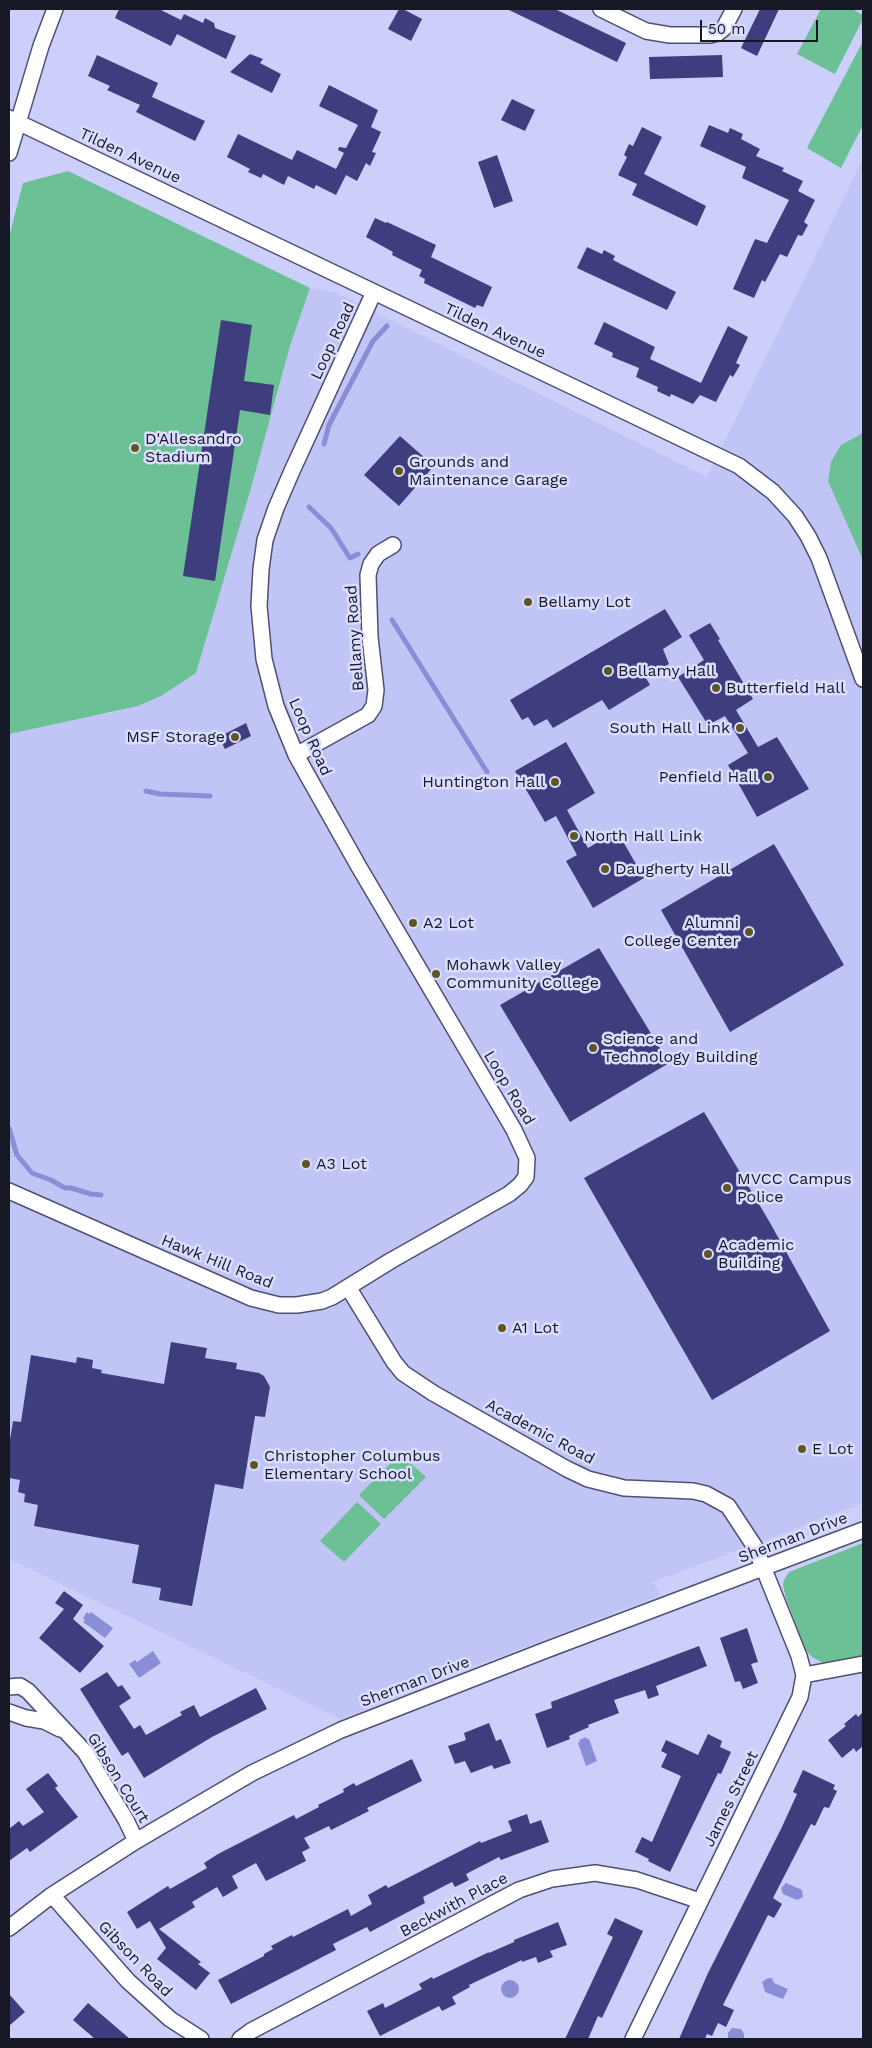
<!DOCTYPE html>
<html>
<head>
<meta charset="utf-8">
<style>
	body { margin:0 }
	#map { position:relative; width:872px; height:2048px; overflow:hidden; background:#cccff9; font-family:"Work Sans",sans-serif }
	canvas { display:block }
	.frame { position:absolute; inset:0; border:10px solid #171826; pointer-events:none }
	.scale { position:absolute; left:700px; top:20px; width:118px; height:22px; box-sizing:border-box; border:2px solid #171826; border-top:0; padding-left:6px; font-size:15px; line-height:18px; white-space:nowrap; color:#171826; -webkit-text-stroke:4px #daddff; paint-order:stroke }
</style>
</head>
<body>
<div id="map">
<canvas width="872" height="2048"></canvas>
<div class="frame"></div>
<div class="scale">50 m</div>
</div>
<script>
const c = document.querySelector('canvas').getContext('2d');
c.lineJoin = 'round';
function fill(path, color) { c.fillStyle = color; c.fill(path, 'evenodd'); }
const poly = rows => new Path2D(rows.map(r => 'M' + r).join(''));
function stroke(path, color, width, dash) { c.strokeStyle = color; c.lineWidth = width; c.lineCap = dash ? 'butt' : 'round'; c.setLineDash(dash || []); c.stroke(path); }
function drawText(font, color, halo, rows, align = 'center') {
  c.font = font + ' "Work Sans",sans-serif'; c.lineWidth = 5; c.setLineDash([]); c.textBaseline = 'middle'; c.strokeStyle = halo; c.fillStyle = color; for (const [text, x, y, turn = 0] of rows) {
    c.save(); c.translate(x, y); c.rotate((+turn || 0) * Math.PI / 180); c.textAlign = isNaN(turn) ? turn : align; if (halo) c.strokeText(text, 0, 0); c.fillText(text, 0, 0); c.restore();
  }
}
const built = poly([
	[863,159,863,1503,653,1582,662,1595,459,1672,341,1719,9,1559,9,734,93,715,114,713,196,673,251,488,290,346,310,288,338,294,707,477]
]);
const green = poly([
	[821,9,852,9,863,15,863,19,835,74,797,54],
	[863,41,863,125,841,168,807,148],
	[68,171,310,288,290,346,251,488,196,673,161,696,138,706,9,734,9,237,23,183],
	[863,433,863,560,828,481,831,462,841,445],
	[400,1454,426,1477,384,1519,359,1495],
	[357,1502,381,1524,344,1562,320,1541],
	[863,1543,863,1657,829,1664,823,1663,812,1657,805,1649,786,1598,783,1585,784,1580,789,1572]
]);
const water = poly([
	[87,1612,89,1614,91,1612,113,1628,105,1638,83,1622,85,1620,83,1618],
	[153,1651,161,1663,139,1678,129,1664,135,1660,137,1662],
	[586,1737,587,1739,589,1739,597,1761,586,1766,578,1743,580,1742,579,1740],
	[786,1883,802,1890,803,1897,797,1900,783,1894,781,1888],
	[768,1978,772,1978,774,1983,788,1989,783,1999,765,1992,762,1982],
	'501 1989a9 9 0 1 1 18 0a9 9 0 1 1-18 0Z',
	[732,2028,741,2029,744,2034,744,2039,728,2039,728,2033]
]);
const stream = poly([
	[324,444,329,425,363,360,373,341,387,326],
	[309,507,331,528,350,558,358,554],
	[392,620,487,772],
	[146,791,160,794,210,796],
	[9,1128,17,1155,32,1173,51,1180,65,1188,71,1188,91,1194,101,1195]
]);
const building = poly([
	[119,9,159,9,181,20,184,14,203,23,205,18,214,23,215,28,236,36,226,59,177,34,171,46,115,18],
	[399,9,403,9,422,19,411,41,388,29],
	[507,9,555,9,626,43,617,62],
	[760,9,779,9,757,56,741,48],
	[250,54,263,59,260,63,281,74,272,93,230,72],
	[97,55,158,83,152,97,205,121,195,141,136,112,140,105,107,90,110,86,88,76],
	[722,55,723,77,650,79,649,57],
	[329,85,378,110,371,127,381,132,372,152,376,153,370,166,366,163,357,181,346,175,336,195,316,185,314,189,288,176,284,185,263,174,261,178,248,172,250,169,227,157,238,134,292,160,297,150,336,169,344,153,338,150,339,147,346,148,358,125,319,106],
	[512,99,535,110,525,131,501,120],
	[709,125,728,133,730,128,743,134,741,139,760,149,756,156,784,168,782,171,803,181,798,191,815,200,804,222,808,225,802,236,798,235,787,257,780,254,765,282,762,280,754,298,733,289,755,239,767,243,789,200,742,178,746,167,700,146],
	[642,127,662,137,644,174,706,206,697,226,632,195,637,184,618,175,627,157,624,155,629,144,633,146],
	[497,155,513,201,494,208,478,162],
	[375,218,386,223,387,222,436,245,431,257,492,287,483,307,477,305,475,308,424,283,425,279,419,276,422,270,392,255,393,252,366,237],
	[587,247,602,254,604,250,615,256,613,260,676,292,667,310,577,268],
	[221,320,252,325,244,381,274,385,270,415,240,410,215,581,183,576],
	[604,322,655,347,650,359,701,383,728,326,748,337,736,363,740,365,733,377,730,375,716,402,700,395,693,404,671,394,670,397,657,391,658,387,636,377,639,368,612,357,613,353,594,344],
	[400,436,434,466,399,506,364,475],
	[665,609,682,637,663,649,669,664,646,678,650,685,609,710,602,700,553,728,547,719,534,726,528,717,522,720,510,700],
	[710,623,720,639,718,640,753,699,736,710,758,747,777,737,809,789,757,817,728,765,748,753,725,716,708,725,678,677,704,660,689,635],
	[246,723,251,736,225,749,219,737],
	[566,742,595,793,567,810,588,848,617,831,644,878,593,908,566,861,577,855,556,816,545,822,515,771],
	[774,844,844,965,730,1032,661,910],
	[599,948,669,1063,570,1122,500,1005],
	[704,1112,769,1221,830,1331,712,1400,584,1178],
	[171,1342,207,1348,205,1358,237,1363,236,1369,259,1373,264,1376,270,1387,265,1417,255,1416,243,1489,215,1484,192,1606,159,1600,161,1588,132,1583,139,1545,34,1526,38,1505,24,1502,25,1494,18,1492,20,1480,9,1478,9,1446,13,1421,21,1422,31,1355,76,1363,77,1357,93,1360,92,1368,102,1370,101,1373,164,1384],
	[64,1591,83,1605,73,1619,104,1646,80,1673,39,1638,64,1609,55,1603],
	[747,1628,758,1662,751,1664,758,1683,743,1689,740,1681,735,1682,720,1638],
	[699,1646,707,1666,656,1686,659,1695,648,1699,645,1690,614,1700,619,1713,588,1725,589,1727,569,1736,570,1739,547,1748,535,1714,552,1708,551,1702],
	[107,1672,118,1687,122,1685,131,1698,119,1706,134,1729,140,1725,146,1735,182,1715,180,1712,194,1705,200,1717,256,1688,267,1709,212,1737,144,1778,128,1752,122,1756,80,1689],
	[863,1712,863,1746,856,1752,854,1748,842,1758,828,1740,846,1726,844,1724,856,1714,858,1717],
	[489,1723,496,1741,501,1739,511,1763,494,1769,492,1765,471,1773,465,1761,455,1764,448,1746,466,1740,464,1733],
	[708,1734,722,1741,720,1747,731,1752,721,1774,718,1773,670,1872,648,1861,649,1859,635,1852,642,1837,652,1842,681,1776,661,1767,667,1754,661,1751,666,1740,698,1755],
	[412,1759,422,1781,367,1808,369,1811,331,1830,329,1826,304,1838,310,1848,302,1852,306,1861,266,1881,256,1863,232,1876,238,1888,223,1897,217,1887,192,1902,195,1907,159,1929,201,1962,198,1964,210,1973,196,1990,157,1959,166,1948,150,1921,137,1929,127,1912,168,1886,170,1889,207,1868,204,1863,218,1854,294,1815,296,1819,319,1807,318,1805,344,1792,343,1789,354,1783,356,1786],
	[803,1770,835,1785,833,1789,837,1791,829,1808,824,1807,815,1826,811,1824,773,1898,782,1904,774,1918,768,1915,723,2005,734,2010,726,2027,718,2023,712,2036,707,2034,705,2039,679,2039,708,1973,781,1829,797,1794,793,1792],
	[48,1773,58,1786,55,1788,78,1817,30,1852,27,1848,9,1861,9,1829,19,1821,23,1826,44,1812,26,1789],
	[527,1814,530,1824,541,1820,549,1842,501,1860,499,1857,466,1874,469,1880,455,1887,452,1882,423,1897,425,1903,370,1932,367,1927,333,1944,336,1950,231,2004,218,1980,264,1956,264,1954,273,1949,271,1946,292,1935,293,1937,348,1909,351,1916,372,1904,368,1895,386,1885,388,1888,480,1841,481,1843,512,1831,508,1821],
	[615,1918,643,1931,602,2018,598,2016,588,2039,565,2039,613,1937,607,1934],
	[558,1922,567,1945,550,1951,553,1957,538,1963,536,1957,522,1962,522,1960,469,1985,470,1987,452,1997,456,2004,442,2011,439,2006,380,2036,367,2011,383,2003,385,2008,422,1989,419,1984,432,1977,433,1979,489,1952,489,1953,514,1942,514,1940],
	[9,1994,25,2012,9,2026],
	[88,2003,130,2039,95,2039,73,2020]
]);
const minor = poly([
	[601,9,646,31,670,35,710,35,718,33,724,28,734,9],
	[9,118,739,466,773,492,795,516,808,536,819,558,863,679],
	[9,153,41,46,55,9],
	[296,755,368,715,374,706,376,690,370,637,368,575,371,564,378,554,393,545],
	[9,1191,251,1298,279,1305,297,1305,322,1301,332,1297,392,1260,509,1194,520,1185,526,1177,527,1158,514,1130,359,867,296,755,276,706,264,659,259,606,261,569,265,540,276,508,292,471,374,292],
	[348,1287,394,1362,403,1373,433,1393,567,1469,588,1479,624,1488,693,1491,706,1494,728,1506,755,1547,799,1656,804,1675,800,1697,633,2039],
	[804,1675,863,1664],
	[9,1687,20,1686,28,1691,85,1752,126,1820,136,1841],
	[9,1712,26,1718,44,1721,60,1729],
	[52,1895,128,1981,170,2019,201,2039],
	[9,1928,52,1895,136,1841,252,1773,341,1730,546,1650,863,1530],
	[240,2039,251,2031,519,1890,552,1879,595,1873,637,1880,700,1901]
]);
const markers = [
	[135,448,5,"#5e5723"],
	[399,471,5,"#5e5723"],
	[528,602,5,"#5e5723"],
	[608,671,5,"#5e5723"],
	[716,688,5,"#5e5723"],
	[740,728,5,"#5e5723"],
	[235,737,5,"#5e5723"],
	[768,777,5,"#5e5723"],
	[555,782,5,"#5e5723"],
	[574,836,5,"#5e5723"],
	[605,869,5,"#5e5723"],
	[413,923,5,"#5e5723"],
	[749,932,5,"#5e5723"],
	[436,974,5,"#5e5723"],
	[593,1048,5,"#5e5723"],
	[306,1164,5,"#5e5723"],
	[727,1188,5,"#5e5723"],
	[708,1254,5,"#5e5723"],
	[502,1328,5,"#5e5723"],
	[802,1449,5,"#5e5723"],
	[254,1465,5,"#5e5723"]
];
const streetNames = [
	["Tilden Avenue",130,156,25],
	["Tilden Avenue",495,331,25],
	["Loop Road",333,341,-65],
	["Bellamy Road",355,638,-94],
	["Loop Road",310,737,66],
	["Loop Road",509,1088,59],
	["Hawk Hill Road",217,1262,22],
	["Academic Road",540,1432,28],
	["Sherman Drive",793,1538,-21],
	["Sherman Drive",415,1682,-21],
	["Gibson Court",118,1778,58],
	["James Street",731,1799,-64],
	["Beckwith Place",454,1905,-28],
	["Gibson Road",135,1959,46]
];
const poiNames = [
	["D'Allesandro",145,439],
	["Stadium",145,457],
	["Grounds and",409,462],
	["Maintenance Garage",409,480],
	["Bellamy Lot",538,602],
	["Bellamy Hall",618,671],
	["Butterfield Hall",726,688],
	["South Hall Link",730,728,"right"],
	["MSF Storage",225,737,"right"],
	["Penfield Hall",758,777,"right"],
	["Huntington Hall",545,782,"right"],
	["North Hall Link",584,836],
	["Daugherty Hall",615,869],
	["A2 Lot",423,923],
	["Alumni",739,923,"right"],
	["College Center",739,941,"right"],
	["Mohawk Valley",446,965],
	["Community College",446,983],
	["Science and",603,1039],
	["Technology Building",603,1057],
	["A3 Lot",316,1164],
	["MVCC Campus",737,1179],
	["Police",737,1197],
	["Academic",718,1245],
	["Building",718,1263],
	["A1 Lot",512,1328],
	["E Lot",812,1449],
	["Christopher Columbus",264,1456],
	["Elementary School",264,1474]
];
fill(built, '#c1c5f6');
fill(green, '#6bc096');
fill(water, '#8b8ed7');
stroke(stream, '#8b8ed7', 5);
fill(building, '#3e3d7e');
stroke(minor, '#4e5074', 18);
stroke(minor, '#fff', 15);
for (const [x, y, r, color] of markers) { const dot = new Path2D(); dot.arc(x, y, r, 0, 2 * Math.PI); c.fillStyle = color; c.fill(dot); stroke(dot, '#daddff', 2); }
drawText('16px', '#171826', '#daddff', streetNames);
drawText('16px', '#171826', '#daddff', poiNames, 'left');
</script>
</body>
</html>
